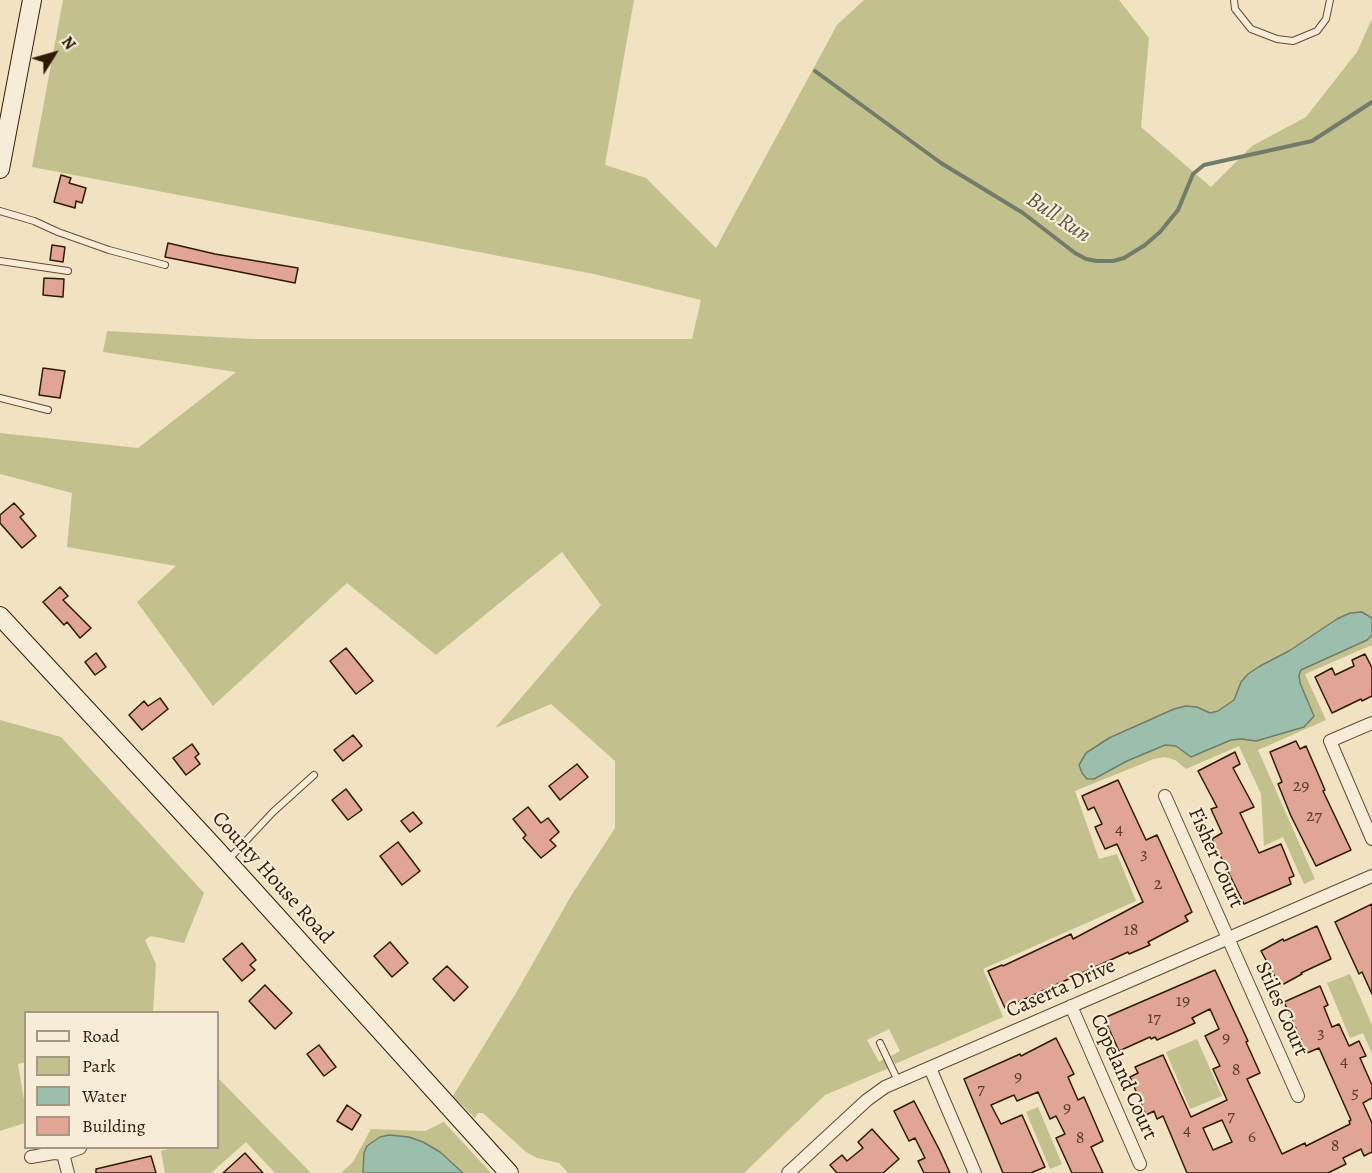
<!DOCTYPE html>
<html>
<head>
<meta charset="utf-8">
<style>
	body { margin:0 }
	#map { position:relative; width:1372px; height:1173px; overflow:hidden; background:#f1e2c1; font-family:Alegreya,serif }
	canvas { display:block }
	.legend { position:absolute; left:24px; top:1011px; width:195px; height:138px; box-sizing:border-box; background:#f6ecd7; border:2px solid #a79883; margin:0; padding:8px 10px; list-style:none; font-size:18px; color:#311a06 }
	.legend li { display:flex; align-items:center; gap:12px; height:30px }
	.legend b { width:30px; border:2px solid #a79883 }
	.north { position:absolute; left:24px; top:24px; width:60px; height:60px; -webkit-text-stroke:4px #f6ecd7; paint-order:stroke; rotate:53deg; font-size:16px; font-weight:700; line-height:24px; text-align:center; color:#311a06 }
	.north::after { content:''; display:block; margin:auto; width:21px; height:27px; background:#311a06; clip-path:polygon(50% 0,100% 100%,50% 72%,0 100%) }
</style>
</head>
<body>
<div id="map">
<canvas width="1372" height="1173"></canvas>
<ul class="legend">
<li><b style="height:8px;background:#f6ecd7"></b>Road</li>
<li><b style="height:16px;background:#c2c18d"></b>Park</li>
<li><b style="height:16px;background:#9cbfad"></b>Water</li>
<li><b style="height:16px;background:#e0a595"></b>Building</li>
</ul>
<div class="north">N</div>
</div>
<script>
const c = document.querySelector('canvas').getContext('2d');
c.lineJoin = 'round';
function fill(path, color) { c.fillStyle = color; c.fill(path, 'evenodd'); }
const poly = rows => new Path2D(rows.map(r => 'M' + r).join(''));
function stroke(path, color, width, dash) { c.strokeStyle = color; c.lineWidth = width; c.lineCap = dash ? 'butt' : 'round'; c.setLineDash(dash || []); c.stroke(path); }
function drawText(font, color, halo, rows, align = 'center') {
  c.font = font + ' Alegreya,serif'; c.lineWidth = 4.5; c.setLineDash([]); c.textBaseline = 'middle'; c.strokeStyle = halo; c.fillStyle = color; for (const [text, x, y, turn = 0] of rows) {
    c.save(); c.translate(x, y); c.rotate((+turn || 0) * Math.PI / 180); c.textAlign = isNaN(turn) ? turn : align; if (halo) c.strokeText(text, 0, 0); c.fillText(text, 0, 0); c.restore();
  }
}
const green = poly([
	[63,0,634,0,605,165,646,178,716,248,837,25,864,0,1119,0,1149,38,1141,127,1211,187,1252,146,1306,117,1357,52,1372,19,1372,645,1305,674,1326,720,1258,750,1315,879,1304,884,1283,837,1264,846,1261,794,1239,746,1186,769,1175,760,1165,757,1154,759,1075,791,1099,859,1117,854,1136,901,983,969,1003,1017,895,1064,891,1056,900,1051,889,1029,867,1040,879,1062,884,1059,889,1068,825,1095,744,1173,568,1173,559,1163,537,1158,526,1152,483,1113,478,1113,475,1118,453,1096,516,993,571,896,615,828,615,761,551,704,495,728,601,605,562,552,436,655,347,583,213,706,137,602,176,566,67,547,72,493,0,474,0,433,138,448,236,372,103,352,107,331,253,339,692,339,701,300,594,274,32,167],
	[0,720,61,737,204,893,184,943,151,936,145,940,156,964,153,1012,26,1012,25,1062,18,1064,25,1106,25,1123,0,1131],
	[1350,974,1372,1025,1372,1054,1363,1033,1350,1038,1327,983],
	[1197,1039,1222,1096,1190,1109,1166,1052],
	[218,1078,311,1173,275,1173,246,1142,211,1173,165,1173,161,1151,172,1148,218,1148],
	[1038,1107,1062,1164,1050,1169,1026,1112],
	[444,1122,491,1173,341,1173,353,1162,371,1129,425,1131]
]);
const water = poly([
	[1362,612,1372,618,1372,635,1367,640,1301,670,1299,675,1300,683,1314,716,1304,727,1256,741,1242,739,1231,740,1191,757,1176,746,1165,745,1127,761,1094,779,1087,779,1082,773,1079,765,1086,753,1109,738,1174,709,1186,706,1197,707,1210,713,1218,711,1234,700,1241,682,1248,674,1260,666,1289,651,1337,619,1350,613,1362,612],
	[389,1135,409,1137,423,1142,440,1152,463,1173,363,1173,364,1153,367,1146,380,1137,389,1135]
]);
const stream = poly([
	[815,71,941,163,1023,213,1075,253,1086,259,1097,261,1113,261,1124,258,1145,245,1160,232,1178,210,1193,174,1204,165,1312,141,1372,102]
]);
const building = poly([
	[61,175,71,178,69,183,86,188,82,203,76,201,75,208,54,202,61,175],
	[168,243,215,254,298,268,295,283,165,257,168,243],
	[52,245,65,247,63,262,50,260,52,245],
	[44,278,64,279,63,297,43,295,44,278],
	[43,368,65,371,60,398,39,395,43,368],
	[14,503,24,514,20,517,36,536,22,548,0,523,0,515,14,503],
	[60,587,68,596,63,600,91,628,80,638,67,622,64,625,43,602,60,587],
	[346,648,373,681,356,694,330,661,346,648],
	[96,653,106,667,95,675,85,662,96,653],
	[1365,654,1372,668,1372,696,1362,701,1361,699,1332,713,1315,677,1332,668,1335,675,1354,666,1352,660,1365,654],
	[160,698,168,709,142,730,129,715,144,701,148,706,160,698],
	[353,735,362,746,343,761,334,750,353,735],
	[1296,741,1300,749,1306,746,1325,790,1323,791,1351,850,1316,866,1291,816,1278,784,1282,782,1270,752,1296,741],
	[192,744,199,754,195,757,200,764,186,775,173,758,192,744],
	[1235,752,1240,764,1233,768,1254,807,1240,813,1259,853,1281,844,1294,876,1289,878,1291,884,1244,904,1212,839,1222,833,1211,809,1217,807,1198,771,1235,752],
	[577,764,588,777,560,800,549,786,577,764],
	[1118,780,1146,840,1157,835,1192,912,1185,916,1188,921,1148,942,1150,945,1129,954,1128,952,1005,1008,988,971,1002,965,1003,966,1071,934,1073,939,1143,902,1117,844,1105,849,1095,827,1102,824,1094,807,1088,810,1082,796,1118,780],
	[346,789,362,810,348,820,332,800,346,789],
	[528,807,541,823,548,818,559,832,550,840,556,846,541,858,523,838,526,835,513,819,528,807],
	[413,812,422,823,410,832,401,821,413,812],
	[398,842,420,871,402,885,380,856,398,842],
	[1372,904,1372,994,1362,972,1359,974,1335,922,1372,904],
	[1317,926,1331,959,1301,973,1302,974,1280,986,1261,951,1283,939,1284,941,1317,926],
	[390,942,408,963,392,977,374,956,390,942],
	[242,943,256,960,250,965,255,970,242,981,223,959,242,943],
	[447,966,468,987,454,1001,433,979,447,966],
	[1215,970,1248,1041,1246,1042,1260,1073,1247,1079,1282,1154,1305,1143,1306,1146,1350,1124,1349,1121,1351,1120,1319,1048,1307,1053,1284,1002,1320,986,1328,1005,1324,1007,1332,1027,1339,1024,1349,1046,1359,1041,1366,1056,1360,1058,1372,1085,1372,1098,1363,1103,1372,1123,1372,1152,1364,1156,1361,1149,1343,1158,1346,1164,1328,1173,1187,1173,1163,1116,1157,1119,1154,1111,1146,1115,1130,1077,1138,1073,1135,1067,1163,1055,1191,1117,1227,1100,1213,1069,1220,1066,1205,1036,1219,1029,1210,1009,1192,1018,1195,1023,1182,1029,1157,1040,1155,1037,1151,1039,1150,1037,1119,1051,1104,1018,1215,970],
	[1222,1120,1232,1142,1213,1150,1203,1128,1222,1120],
	[265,985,292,1013,275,1029,249,1001,265,985],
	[1056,1038,1074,1074,1068,1077,1078,1100,1084,1097,1103,1141,1091,1147,1103,1173,1072,1173,1056,1138,1065,1134,1056,1116,1050,1119,1038,1092,1017,1101,1014,1095,991,1105,1001,1124,1022,1115,1045,1167,1031,1173,1003,1173,964,1079,1020,1054,1021,1056,1056,1038],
	[319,1045,336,1067,324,1076,307,1054,319,1045],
	[914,1101,940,1151,950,1173,924,1173,918,1161,925,1158,915,1138,909,1141,894,1111,914,1101],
	[347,1105,361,1115,352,1130,337,1121,347,1105],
	[872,1129,899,1159,883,1173,837,1173,830,1165,842,1155,847,1161,863,1148,858,1142,872,1129],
	[245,1153,263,1173,223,1173,245,1153],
	[151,1156,156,1173,96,1173,96,1169,151,1156]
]);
const lane = poly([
	[1234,0,1235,9,1251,29,1277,39,1293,41,1317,31,1326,19,1330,0],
	[0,211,34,221,58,232,109,250,165,265],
	[0,261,68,271],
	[0,398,48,410],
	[229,859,273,812,314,775],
	[880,1043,898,1081]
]);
const street = poly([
	[1372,723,1330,741,1372,839],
	[1165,796,1298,1096],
	[1071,1006,1140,1164],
	[930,1068,975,1173],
	[63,1154,80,1148],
	[31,1157,54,1153,63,1154,68,1173],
	[788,1173,867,1100,885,1087,1372,876]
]);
const secondary = poly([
	[0,169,32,0],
	[0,616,214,847,509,1173]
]);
const numberNames = [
	["29",1301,787],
	["27",1314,817],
	["4",1119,830],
	["3",1144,855],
	["2",1158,885],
	["18",1131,931],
	["19",1183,1002],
	["17",1154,1019],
	["3",1321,1034],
	["9",1226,1039],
	["4",1344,1062],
	["8",1236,1071],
	["9",1018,1078],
	["7",981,1090],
	["5",1355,1094],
	["9",1067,1109],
	["7",1231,1117],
	["4",1187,1131],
	["6",1252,1138],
	["8",1080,1139],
	["8",1335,1147]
];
const streetNames = [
	["Fisher Court",1215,858,66],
	["County House Road",272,878,48],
	["Caserta Drive",1061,989,-24],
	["Stiles Court",1281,1009,66],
	["Copeland Court",1123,1077,66]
];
const waterNames = [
	["Bull Run",1058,218,34]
];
fill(green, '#c2c18d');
fill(water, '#9cbfad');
stroke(water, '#717d6a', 1.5);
stroke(stream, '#717d6a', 4);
fill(building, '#e0a595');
stroke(building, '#311a06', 1.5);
stroke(lane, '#614c35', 8);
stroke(street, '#614c35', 14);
stroke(secondary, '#311a06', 20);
stroke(lane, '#f6ecd7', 6);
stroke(street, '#f6ecd7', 12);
stroke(secondary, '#f6ecd7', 18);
drawText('18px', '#5d3d2a', null, numberNames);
drawText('21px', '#311a06', '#f6ecd7', streetNames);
drawText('italic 22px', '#565440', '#f6ecd7', waterNames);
</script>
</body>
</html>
